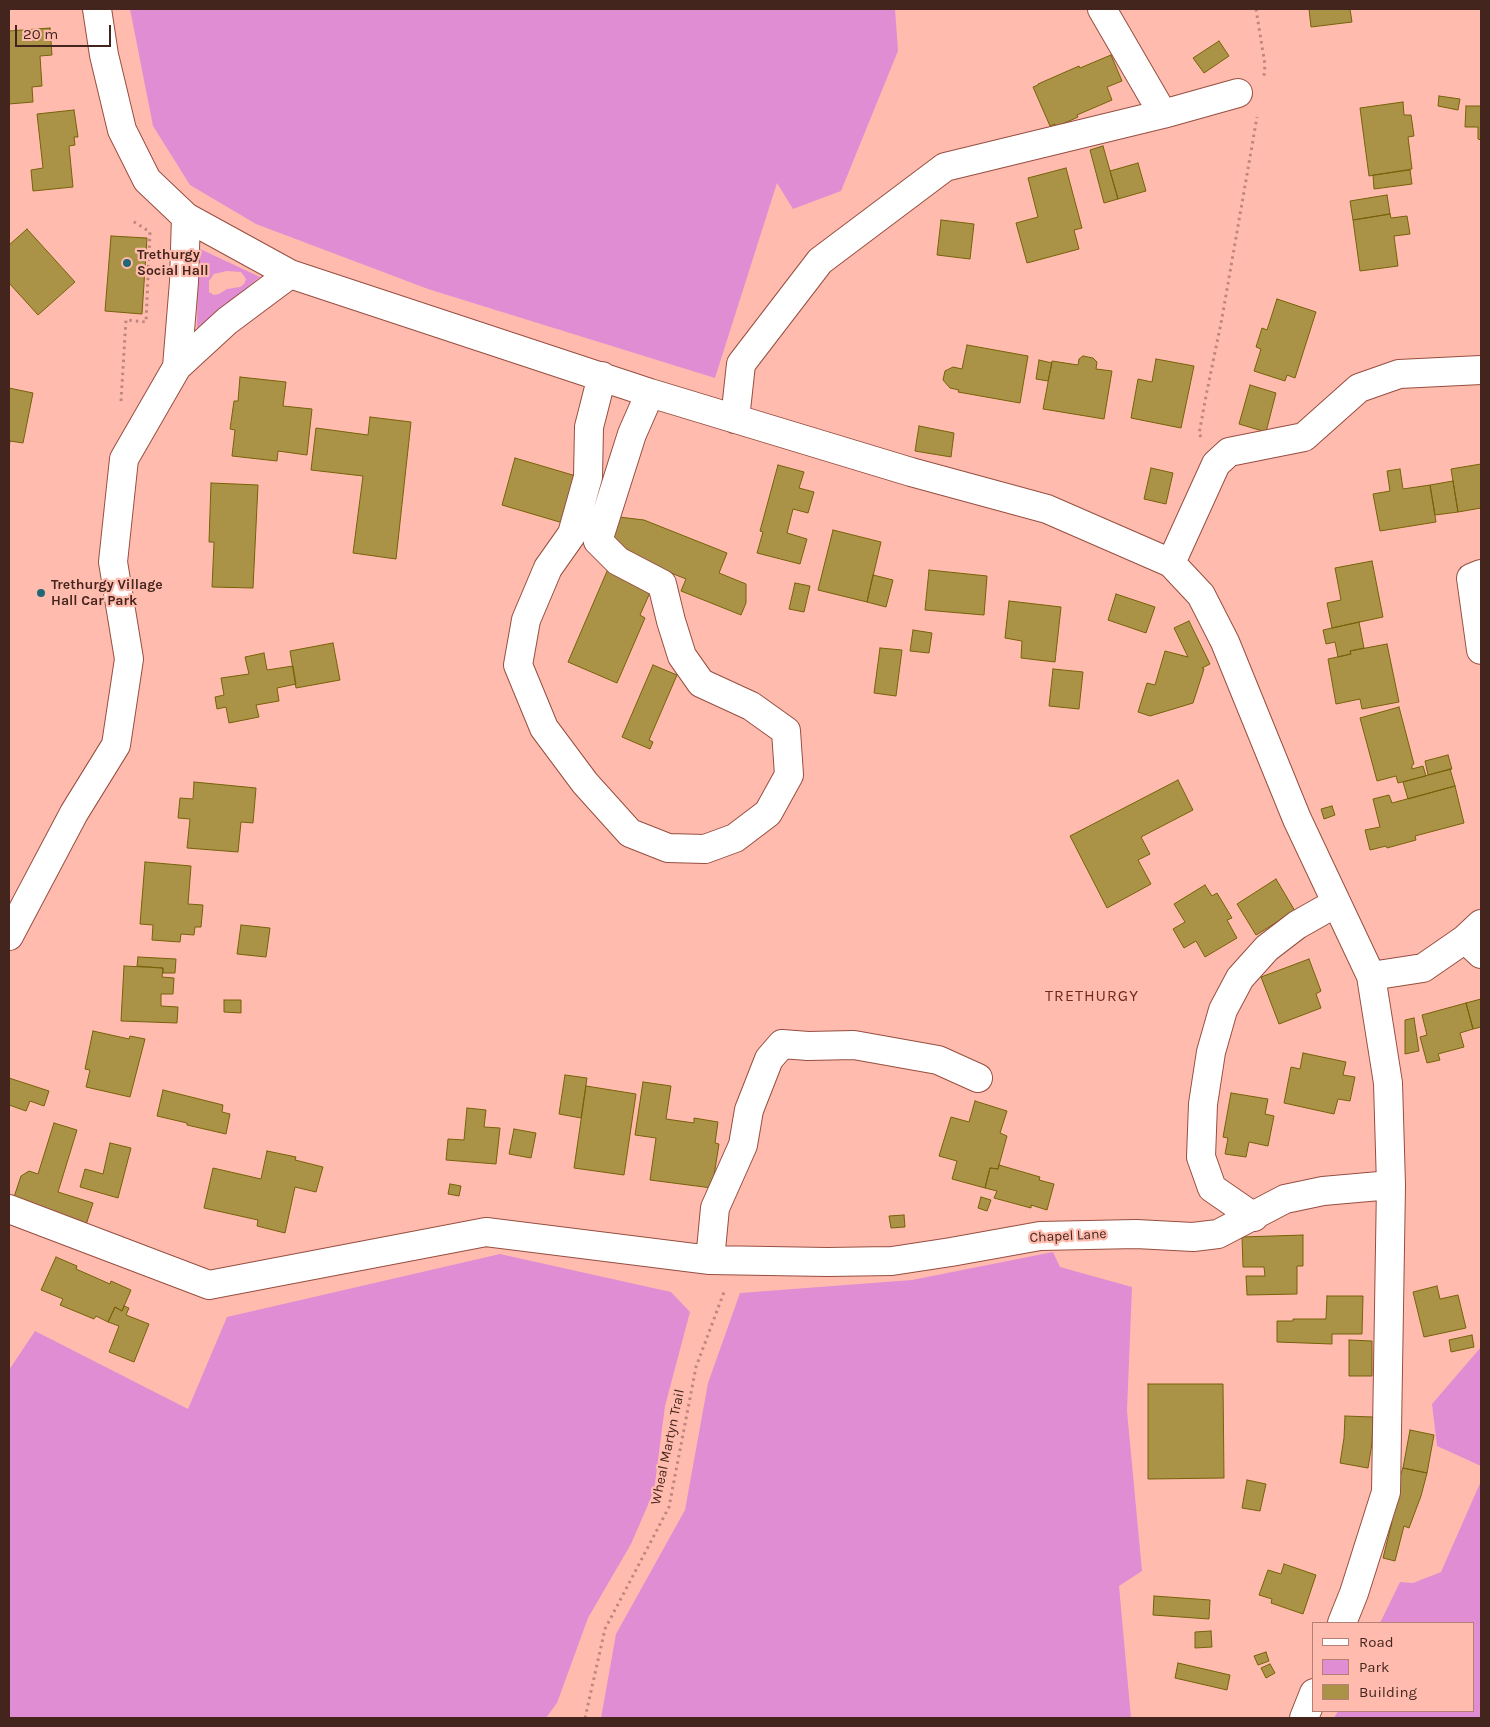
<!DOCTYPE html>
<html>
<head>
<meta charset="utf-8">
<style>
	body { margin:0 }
	#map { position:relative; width:1490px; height:1727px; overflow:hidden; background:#ffbcae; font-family:Karla,sans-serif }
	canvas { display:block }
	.frame { position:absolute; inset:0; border:10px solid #44251e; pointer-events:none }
	.legend { position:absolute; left:1312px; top:1622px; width:162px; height:90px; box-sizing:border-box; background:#ffbcae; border:1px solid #b48074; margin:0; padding:6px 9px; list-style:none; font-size:15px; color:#44251e }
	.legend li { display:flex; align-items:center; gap:10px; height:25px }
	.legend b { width:25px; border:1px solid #b48074 }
	.scale { position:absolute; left:15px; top:25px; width:96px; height:22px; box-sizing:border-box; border:2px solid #44251e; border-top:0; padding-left:6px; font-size:15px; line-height:18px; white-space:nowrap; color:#44251e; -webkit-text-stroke:4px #ffbcae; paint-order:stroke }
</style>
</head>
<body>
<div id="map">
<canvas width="1490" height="1727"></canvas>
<div class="frame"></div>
<ul class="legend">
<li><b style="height:6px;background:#fff"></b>Road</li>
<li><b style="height:14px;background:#e18dd3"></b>Park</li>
<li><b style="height:14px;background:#aa9347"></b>Building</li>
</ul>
<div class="scale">20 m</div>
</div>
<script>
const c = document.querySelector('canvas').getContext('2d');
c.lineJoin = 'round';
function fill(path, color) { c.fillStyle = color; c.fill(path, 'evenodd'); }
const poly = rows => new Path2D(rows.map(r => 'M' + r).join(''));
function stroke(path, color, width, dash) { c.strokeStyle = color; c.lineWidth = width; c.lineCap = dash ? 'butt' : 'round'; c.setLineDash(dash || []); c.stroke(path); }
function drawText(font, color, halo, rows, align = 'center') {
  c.font = font + ' Karla,sans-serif'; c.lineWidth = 4.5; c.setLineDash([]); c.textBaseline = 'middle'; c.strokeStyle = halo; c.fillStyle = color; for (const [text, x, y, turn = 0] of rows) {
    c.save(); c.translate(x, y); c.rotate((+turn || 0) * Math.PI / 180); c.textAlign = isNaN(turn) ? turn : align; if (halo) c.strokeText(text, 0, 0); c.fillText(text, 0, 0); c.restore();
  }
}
const green = poly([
	[130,9,895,9,898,51,841,191,793,209,777,183,715,378,428,289,256,224,190,185,153,126],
	[198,248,260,277,197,328],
	[227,271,241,272,246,279,244,284,240,287,227,289,219,294,214,295,209,292,209,281,214,274],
	[1053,1252,1060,1267,1132,1287,1127,1411,1142,1571,1119,1586,1131,1718,601,1718,616,1634,685,1510,708,1383,740,1293,912,1280],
	[500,1254,671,1292,690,1312,665,1406,654,1491,631,1544,588,1618,557,1703,546,1718,9,1718,9,1370,35,1331,188,1409,227,1317],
	[1481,1347,1481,1466,1437,1446,1432,1404],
	[1481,1481,1481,1718,1334,1718,1338,1711,1474,1711,1474,1623,1380,1623,1400,1582,1413,1583,1441,1572]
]);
const building = poly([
	[1309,9,1350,9,1352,22,1311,27,1309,9],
	[50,28,52,55,40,56,42,86,32,87,33,102,9,104,9,31,50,28],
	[1219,41,1229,56,1204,73,1193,58,1219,41],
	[1111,55,1122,81,1107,87,1112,100,1077,115,1078,117,1056,127,1055,124,1050,126,1033,87,1038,85,1038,84,1079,66,1080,68,1111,55],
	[1439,96,1460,99,1458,110,1438,106,1439,96],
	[1403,102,1404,115,1411,115,1414,136,1408,137,1412,169,1369,176,1360,108,1403,102],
	[1466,106,1481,106,1481,140,1478,139,1478,127,1465,127,1466,106],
	[74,110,78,137,74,137,75,145,69,146,73,187,33,191,31,170,43,168,37,114,74,110],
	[1103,146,1118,199,1104,203,1090,150,1103,146],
	[1138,163,1146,191,1118,199,1110,171,1138,163],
	[1066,168,1082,228,1074,230,1079,249,1027,263,1016,223,1038,217,1028,178,1066,168],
	[1410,170,1412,184,1374,189,1373,175,1410,170],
	[1387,195,1390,214,1353,220,1350,201,1387,195],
	[1390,214,1391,218,1407,216,1410,234,1394,236,1398,266,1360,271,1353,220,1390,214],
	[941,220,974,224,970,259,937,255,941,220],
	[27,229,75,282,38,315,9,283,9,245,27,229],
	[111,236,147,238,142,314,105,311,111,236],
	[1277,299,1316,312,1295,378,1287,375,1285,381,1254,371,1261,349,1256,347,1262,328,1267,330,1277,299],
	[967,345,1028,356,1020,403,958,392,959,390,950,388,943,380,945,371,953,367,962,369,967,345],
	[1083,356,1093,358,1097,362,1096,369,1112,371,1104,419,1043,409,1052,361,1078,365,1079,359,1083,356],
	[1156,359,1194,366,1181,428,1131,418,1138,379,1152,382,1156,359],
	[1039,360,1052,363,1048,381,1036,379,1039,360],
	[240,377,286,382,283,406,312,409,307,455,278,451,277,461,232,456,235,430,230,429,234,401,238,401,240,377],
	[1250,385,1276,393,1266,432,1239,424,1250,385],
	[9,388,33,393,23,443,10,441,9,449,9,388],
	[370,417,411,422,396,559,353,553,363,476,311,470,316,428,368,435,370,417],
	[919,426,954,433,951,457,915,451,919,426],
	[515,458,576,476,563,523,502,505,515,458],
	[1481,464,1481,508,1458,512,1451,469,1481,464],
	[778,465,804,472,799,488,814,492,808,513,793,509,787,533,807,539,800,564,757,553,763,532,760,531,778,465],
	[1151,468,1173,473,1166,504,1144,499,1151,468],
	[1400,469,1403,489,1430,485,1436,522,1380,531,1373,494,1390,491,1387,471,1400,469],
	[1453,481,1458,512,1435,515,1430,485,1453,481],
	[211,483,258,485,253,588,212,587,214,542,209,542,211,483],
	[619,517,644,520,727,553,719,573,746,584,746,603,741,615,681,591,686,579,629,556,612,535,619,517],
	[833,530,881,542,867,602,818,590,833,530],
	[1372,561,1383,617,1332,628,1327,603,1341,600,1335,568,1372,561],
	[608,569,652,588,640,615,645,618,617,683,568,662,608,569],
	[929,570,987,576,984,615,925,610,929,570],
	[873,575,893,580,886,607,867,602,873,575],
	[795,583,810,586,804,612,789,609,795,583],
	[1116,594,1155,607,1146,633,1108,620,1116,594],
	[1009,601,1061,607,1055,662,1021,658,1022,641,1005,638,1009,601],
	[1189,621,1210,664,1202,668,1204,669,1193,703,1150,716,1138,712,1147,683,1155,685,1165,651,1188,657,1174,628,1189,621],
	[1359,622,1364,648,1350,651,1351,654,1338,657,1335,642,1326,644,1323,630,1359,622],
	[913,630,932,633,929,653,910,651,913,630],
	[333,643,340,680,296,688,290,651,333,643],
	[1387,644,1399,702,1362,709,1360,699,1336,704,1328,659,1351,654,1350,651,1387,644],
	[880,648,902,650,896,696,874,693,880,648],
	[264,653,267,670,293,666,296,684,277,688,279,701,256,705,259,717,229,723,226,707,217,709,215,697,224,695,221,678,249,674,245,657,264,653],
	[653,665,677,675,649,740,653,742,650,749,622,737,653,665],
	[1053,669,1083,672,1079,709,1049,706,1053,669],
	[1399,707,1414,764,1412,765,1412,769,1423,766,1426,776,1398,783,1396,776,1377,781,1360,718,1399,707],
	[1448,755,1452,769,1428,775,1425,761,1448,755],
	[1450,769,1455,786,1408,799,1403,782,1450,769],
	[1178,780,1193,810,1141,837,1150,854,1138,860,1151,884,1107,908,1070,836,1178,780],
	[194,782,256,788,253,823,241,822,238,852,187,848,190,819,178,818,180,798,193,799,194,782],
	[1455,786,1464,823,1415,836,1416,840,1387,848,1386,846,1370,850,1365,830,1380,827,1373,799,1389,795,1392,803,1455,786],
	[1332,806,1335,815,1324,819,1321,809,1332,806],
	[145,862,191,866,188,904,203,905,201,927,195,927,194,935,181,934,180,942,152,940,153,925,140,924,145,862],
	[1276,879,1295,911,1256,935,1237,904,1276,879],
	[1205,885,1212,896,1217,893,1232,918,1227,920,1237,938,1205,957,1196,941,1184,948,1173,929,1185,922,1174,904,1205,885],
	[241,925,270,928,266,957,237,954,241,925],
	[138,957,176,959,175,973,163,973,163,968,137,966,138,957],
	[1309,959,1321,991,1316,994,1321,1008,1279,1024,1261,977,1309,959],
	[124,966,163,968,162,977,174,978,173,994,161,994,161,1006,178,1007,177,1023,121,1021,124,966],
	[1481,999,1481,1027,1473,1029,1466,1003,1481,999],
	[224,1000,241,1000,241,1013,224,1012,224,1000],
	[1466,1003,1473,1029,1460,1033,1464,1047,1438,1054,1440,1060,1427,1063,1420,1037,1427,1035,1422,1015,1466,1003],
	[1414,1018,1419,1051,1405,1054,1405,1020,1414,1018],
	[93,1031,129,1039,130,1036,145,1039,130,1097,86,1087,90,1070,85,1069,93,1031],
	[1303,1053,1346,1062,1343,1075,1355,1077,1350,1101,1338,1099,1334,1114,1284,1103,1291,1067,1300,1069,1303,1053],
	[565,1075,587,1078,581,1118,559,1114,565,1075],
	[9,1078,49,1091,44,1106,30,1101,26,1111,9,1105,9,1078],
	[643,1082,671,1086,666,1119,694,1123,694,1118,718,1122,715,1143,719,1144,712,1188,650,1180,656,1138,635,1135,643,1082],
	[586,1086,636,1094,624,1175,574,1168,586,1086],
	[163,1090,223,1105,222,1112,230,1114,226,1134,187,1125,187,1123,157,1116,163,1090],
	[1231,1093,1268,1099,1265,1114,1274,1116,1268,1146,1249,1142,1246,1157,1225,1154,1228,1138,1223,1137,1231,1093],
	[975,1101,1007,1111,1000,1133,1007,1136,998,1169,990,1168,985,1188,952,1179,957,1161,939,1156,951,1117,969,1122,975,1101],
	[467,1108,486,1110,484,1127,500,1128,496,1164,446,1160,448,1139,464,1140,467,1108],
	[54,1123,77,1130,58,1192,93,1203,85,1228,14,1197,21,1176,29,1171,38,1174,54,1123],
	[514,1129,536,1133,531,1158,509,1154,514,1129],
	[110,1143,131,1148,118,1198,80,1187,85,1169,103,1174,110,1143],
	[267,1151,296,1157,295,1160,323,1167,316,1192,295,1187,285,1233,257,1226,258,1220,204,1208,213,1168,261,1179,267,1151],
	[999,1165,1040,1177,1039,1180,1054,1184,1047,1210,1031,1205,1031,1208,994,1198,997,1191,985,1188,990,1168,998,1169,999,1165],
	[450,1184,461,1186,459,1196,448,1194,450,1184],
	[981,1197,991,1200,987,1211,978,1208,981,1197],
	[904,1215,905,1227,891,1228,889,1216,904,1215],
	[1303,1235,1303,1266,1297,1266,1297,1294,1247,1295,1246,1276,1265,1276,1264,1267,1243,1267,1242,1237,1303,1235],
	[56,1257,77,1266,76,1269,110,1284,111,1281,131,1290,122,1311,115,1307,108,1322,96,1316,94,1319,60,1305,63,1299,41,1290,56,1257],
	[1437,1286,1440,1299,1458,1295,1466,1328,1424,1337,1413,1292,1437,1286],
	[1327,1296,1363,1296,1362,1334,1332,1334,1332,1344,1277,1342,1277,1321,1293,1321,1293,1319,1326,1319,1327,1296],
	[124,1306,129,1308,126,1315,149,1324,134,1362,109,1352,119,1326,108,1322,115,1307,122,1311,124,1306],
	[1472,1335,1474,1347,1451,1352,1449,1340,1472,1335],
	[1349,1340,1372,1341,1372,1376,1349,1376,1349,1340],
	[1148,1384,1223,1384,1224,1478,1148,1479,1148,1384],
	[1345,1416,1373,1417,1372,1443,1368,1468,1340,1463,1344,1438,1345,1416],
	[1410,1430,1434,1435,1427,1473,1403,1468,1410,1430],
	[1403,1468,1427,1473,1421,1496,1409,1528,1404,1526,1395,1561,1383,1558,1392,1522,1384,1519,1403,1468],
	[1247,1480,1266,1484,1260,1511,1242,1508,1247,1480],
	[1284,1564,1316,1575,1303,1614,1271,1603,1272,1599,1259,1595,1268,1570,1281,1574,1284,1564],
	[1154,1596,1210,1600,1209,1619,1153,1615,1154,1596],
	[1211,1631,1212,1647,1195,1648,1195,1632,1211,1631],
	[1266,1652,1269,1661,1258,1665,1254,1656,1266,1652],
	[1178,1663,1230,1675,1227,1690,1175,1678,1178,1663],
	[1270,1664,1275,1673,1266,1678,1261,1668,1270,1664]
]);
const path = poly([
	[1256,9,1265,65,1264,76],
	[121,401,126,320,146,322,150,232,131,220],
	[1201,437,1199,434,1206,396,1222,318,1257,117],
	[585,1718,605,1629,669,1507,696,1367,724,1292]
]);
const minor = poly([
	[97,9,104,55,122,130,147,180,186,217,290,274,650,393,911,472,1047,509,1171,563,1201,595,1225,642,1297,819,1371,976,1388,1083,1391,1185,1386,1492,1354,1593,1342,1623],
	[1102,9,1163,114],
	[177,367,184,282,186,217],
	[602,376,589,427,588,477,572,534,548,568,526,620,518,665,544,728,585,783,630,833,668,848,705,849,735,838,768,813,789,775,786,731,751,706,701,683,682,656,671,621,662,584,618,561,598,541,632,434,650,393],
	[735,419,741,364,820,261,945,167,1163,114,1238,93],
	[1171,563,1216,464,1229,452,1304,437,1359,388,1399,374,1481,370],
	[1481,574,1471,578,1481,650],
	[9,936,74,813,116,745,129,659,113,562,124,459,177,367,227,321,290,274],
	[1465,939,1481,954],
	[1371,976,1423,968,1465,939,1481,924],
	[9,1209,209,1285,486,1232,710,1260,827,1262,892,1261,951,1252,1040,1236,1136,1234,1193,1237,1218,1234,1285,1199,1323,1191,1391,1185],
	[1254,1217,1212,1188,1201,1157,1203,1104,1211,1052,1223,1010,1240,978,1267,948,1297,925,1336,903],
	[710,1260,715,1208,743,1145,749,1110,769,1059,782,1044,808,1046,854,1045,938,1060,978,1078],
	[1304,1718,1314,1693]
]);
const markers = [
	[127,263,5,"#206875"],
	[41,593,5,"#206875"]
];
const poiNames = [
	["Trethurgy",137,255],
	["Social Hall",137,271],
	["Trethurgy Village",51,585],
	["Hall Car Park",51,601]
];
const streetNames = [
	["Chapel Lane",1068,1236,-3],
	["Wheal Martyn Trail",668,1447,-78]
];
const quarterNames = [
	["TRETHURGY",1092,996]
];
fill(green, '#e18dd3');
fill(building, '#aa9347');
stroke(building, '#776108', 1);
stroke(minor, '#974e40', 30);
stroke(path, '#be877c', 3, [2.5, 4]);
stroke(minor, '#fff', 28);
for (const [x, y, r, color] of markers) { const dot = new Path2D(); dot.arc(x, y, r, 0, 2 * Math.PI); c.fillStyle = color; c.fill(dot); stroke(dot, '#ffbcae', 2); }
drawText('bold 14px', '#44251e', '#ffbcae', poiNames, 'left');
drawText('14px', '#44251e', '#ffbcae', streetNames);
c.letterSpacing = '1px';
drawText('16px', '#6e2a1d', '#ffbcae', quarterNames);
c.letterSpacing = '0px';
</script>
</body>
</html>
